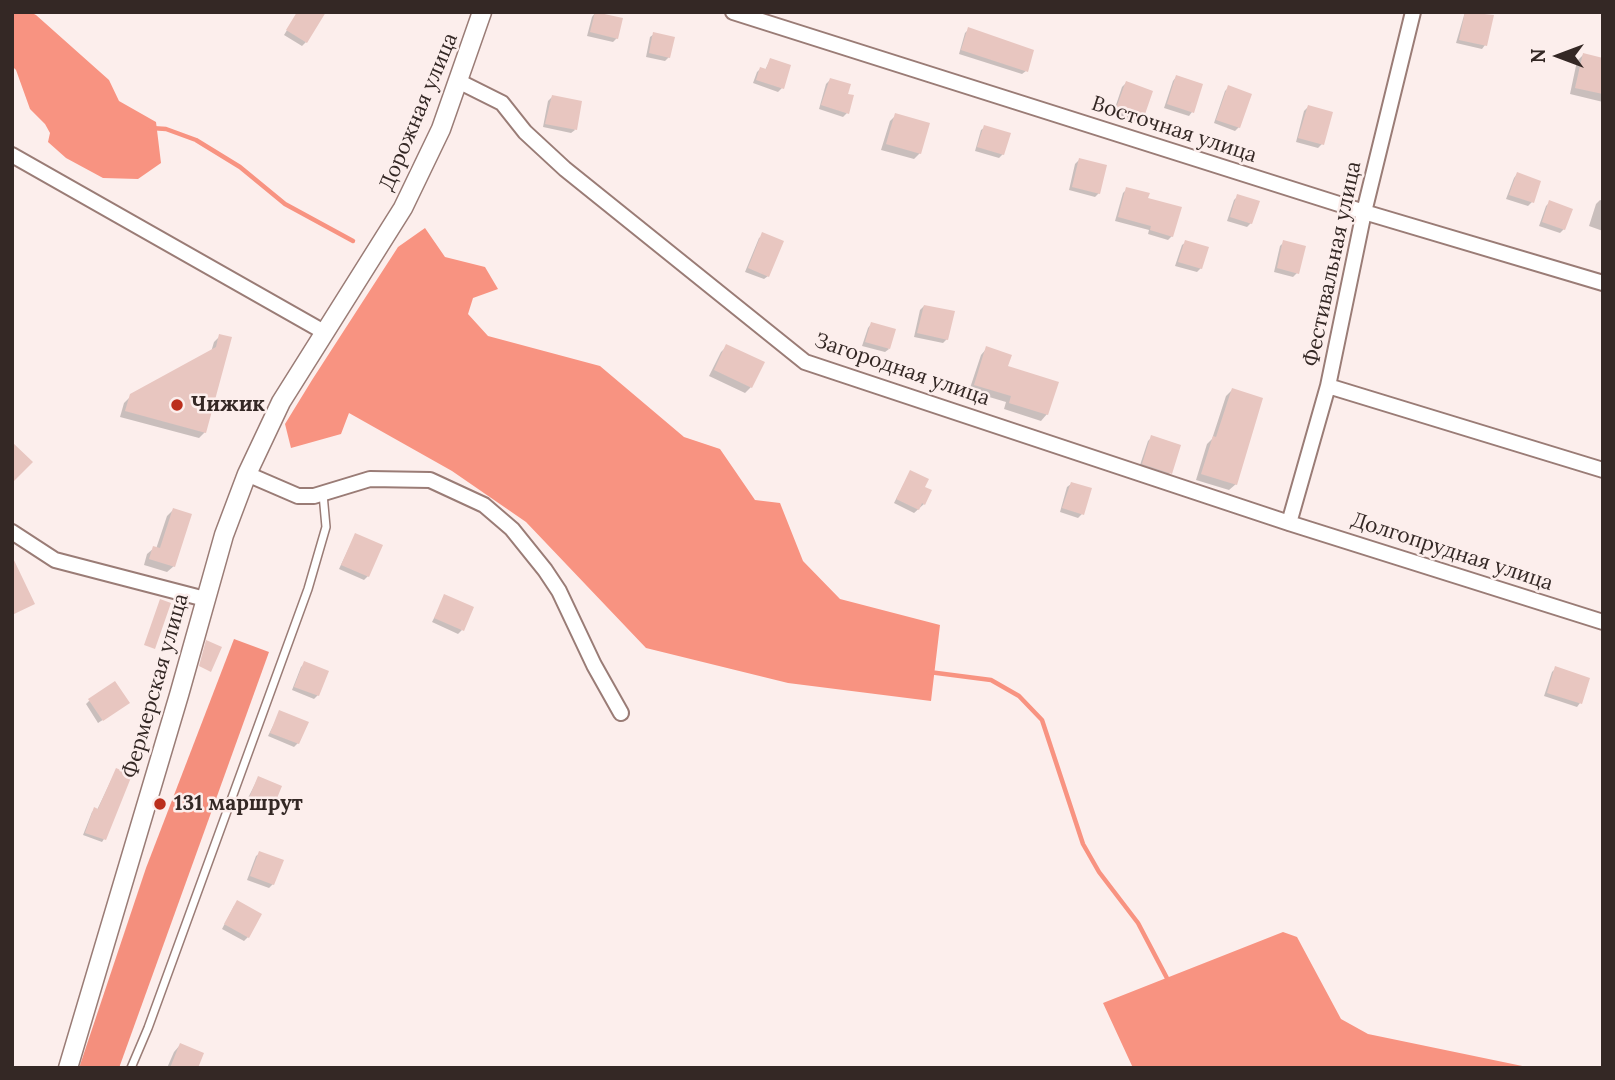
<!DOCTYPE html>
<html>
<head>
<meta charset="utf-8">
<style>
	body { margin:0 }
	#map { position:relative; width:1615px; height:1080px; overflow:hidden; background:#fceeec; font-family:Lora,serif }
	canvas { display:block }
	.frame { position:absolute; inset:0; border:14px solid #342825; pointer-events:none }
	.north { position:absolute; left:1524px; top:21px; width:70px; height:70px; -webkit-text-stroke:5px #fceeec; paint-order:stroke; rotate:270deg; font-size:19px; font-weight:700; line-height:28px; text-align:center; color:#342825 }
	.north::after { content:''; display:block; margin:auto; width:24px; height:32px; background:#342825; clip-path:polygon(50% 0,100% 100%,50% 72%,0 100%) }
</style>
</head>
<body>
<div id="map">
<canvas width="1615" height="1080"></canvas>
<div class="frame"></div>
<div class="north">N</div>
</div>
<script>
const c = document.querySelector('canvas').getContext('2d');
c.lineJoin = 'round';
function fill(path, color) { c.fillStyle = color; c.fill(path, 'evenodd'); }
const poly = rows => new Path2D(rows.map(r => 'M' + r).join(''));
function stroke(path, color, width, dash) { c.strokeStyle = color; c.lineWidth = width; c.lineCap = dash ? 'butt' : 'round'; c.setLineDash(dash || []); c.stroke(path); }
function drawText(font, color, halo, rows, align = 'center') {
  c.font = font + ' Lora,serif'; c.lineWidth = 5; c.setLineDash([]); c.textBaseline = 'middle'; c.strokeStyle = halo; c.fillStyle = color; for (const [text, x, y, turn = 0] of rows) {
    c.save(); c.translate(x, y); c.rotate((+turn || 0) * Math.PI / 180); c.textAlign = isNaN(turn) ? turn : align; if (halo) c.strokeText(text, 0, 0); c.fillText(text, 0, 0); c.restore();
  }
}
const forest = poly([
	[234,639,269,652,119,1068,79,1068,146,868]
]);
const water = poly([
	[12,12,30,12,36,15,109,80,119,101,156,122,161,163,138,179,103,178,66,158,48,142,50,133,45,124,30,109,16,70,12,66],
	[425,228,445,257,485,267,498,289,473,298,468,314,488,336,600,366,684,437,720,449,755,500,780,503,803,561,840,599,940,625,931,701,788,683,646,648,526,522,452,471,349,413,341,434,291,448,285,424,312,380,398,247],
	[1283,932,1297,937,1341,1019,1368,1034,1532,1068,1133,1068,1103,1003]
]);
const shadow = poly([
	[298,12,306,42,302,46,284,35],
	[1465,12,1492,17,1485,45,1482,49,1456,43],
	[595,13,617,38,613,42,587,36,592,17],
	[969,29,1026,71,1022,74,959,54,965,33],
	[654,34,669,57,665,61,646,57,650,37],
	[1583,55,1603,59,1603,102,1570,94,1577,61],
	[770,60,782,88,778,92,753,83,757,72,760,69,765,70],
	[1176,77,1192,112,1189,116,1164,108,1173,81],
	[830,80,846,95,847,113,843,117,819,109,826,84],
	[1126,83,1142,119,1138,123,1113,114,1122,87],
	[1229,87,1239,127,1235,131,1214,123,1225,91],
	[552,97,575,130,571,133,543,127,548,101],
	[1308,107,1322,144,1318,148,1296,142,1304,111],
	[896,115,920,153,914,159,881,150,890,121],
	[985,127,1003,154,999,158,975,151,981,130],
	[1079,160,1099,193,1095,197,1069,190,1075,164],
	[1517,174,1539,182,1532,202,1528,206,1506,199,1514,178],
	[1127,189,1146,199,1172,236,1168,240,1148,234,1149,230,1115,221,1123,193],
	[1238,196,1251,223,1247,227,1227,221,1234,200],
	[1600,200,1603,201,1603,231,1589,226,1596,204],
	[1550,202,1564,229,1560,233,1539,226,1546,206],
	[763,235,768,276,764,279,745,272,759,238],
	[1186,242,1201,268,1197,272,1175,266,1182,245],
	[1284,242,1297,273,1293,277,1274,272,1280,246],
	[924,306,947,339,943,343,914,337,920,310],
	[871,324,889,349,885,352,862,346,868,328],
	[220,336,205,432,199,438,120,417,124,403,131,396,211,352,214,342],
	[727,346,751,387,745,393,709,376,721,352],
	[987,348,1006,367,1047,414,1041,421,1004,409,1006,402,969,391,981,355],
	[1232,390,1236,484,1229,490,1196,480,1207,444,1212,439,1226,396],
	[1152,437,1170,473,1167,477,1139,468,1148,441],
	[910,472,923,488,924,504,914,513,894,503],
	[1071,484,1082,514,1078,518,1060,512,1067,487],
	[173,510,174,566,167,572,144,565,147,554,154,548,156,549,167,516],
	[355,535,368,576,364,580,339,569],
	[445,597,462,630,458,634,432,622],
	[305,663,318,695,314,699,292,690,301,667],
	[1556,668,1580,703,1577,707,1544,696,1552,672],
	[89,701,124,706,98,723,86,704],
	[280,712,298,743,294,747,268,736],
	[116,770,104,839,102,842,83,835,92,812,95,809,97,810],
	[258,778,272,807,268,811,246,802],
	[260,853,273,884,269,888,247,880,256,856],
	[234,906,248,937,244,941,222,929],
	[180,1045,196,1068,167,1068,174,1052]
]);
const stream = poly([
	[151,128,166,129,196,140,240,167,285,204,353,241],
	[929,672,991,680,1019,696,1042,720,1083,844,1099,872,1138,923,1169,982]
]);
const building = poly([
	[297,12,326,12,307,43,286,30],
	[595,12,623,18,618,39,590,32],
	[1465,12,1494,15,1487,46,1459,40],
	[968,27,1034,50,1028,72,961,50],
	[653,32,675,37,670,58,649,53],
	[1583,53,1603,58,1603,94,1575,88],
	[770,58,791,65,784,89,756,80,760,67,766,69],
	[1176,75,1203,84,1194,113,1167,104],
	[830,78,851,84,848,94,854,95,849,114,821,105],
	[1126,81,1153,91,1143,120,1115,111],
	[1228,85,1252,94,1240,128,1216,120],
	[552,95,582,101,577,130,545,124],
	[1308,105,1333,112,1324,145,1298,138],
	[895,113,930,123,921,154,886,144],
	[984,125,1011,133,1004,155,977,147],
	[1079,158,1107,165,1100,194,1072,187],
	[1517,172,1541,181,1534,203,1509,195],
	[1126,187,1150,193,1148,198,1182,207,1173,237,1150,230,1151,226,1118,217],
	[1237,194,1260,201,1252,224,1230,217],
	[1549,200,1573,209,1565,230,1542,222],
	[762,232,784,241,769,277,748,268],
	[1185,240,1209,247,1202,269,1178,262],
	[1283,240,1306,246,1299,274,1277,268],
	[924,305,955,311,948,340,917,333],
	[871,322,896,329,890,349,865,342],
	[219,334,232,337,206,433,125,411,130,394,216,347],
	[726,344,765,362,752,388,714,370],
	[986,346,1012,355,1008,366,1059,382,1048,415,1009,403,1011,396,974,385],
	[1232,388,1263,398,1237,485,1201,474,1213,436,1216,437],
	[1151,435,1181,445,1172,474,1142,464],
	[12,442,33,462,12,483],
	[910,470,929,479,925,487,932,490,925,505,922,503,919,510,896,499],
	[1071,482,1092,488,1084,515,1062,508],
	[173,508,192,514,175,567,149,559,153,546,160,548],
	[355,533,383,545,369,577,341,565],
	[12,556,35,604,12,615],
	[444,594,474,607,464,631,434,618],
	[160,599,171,603,155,649,144,645],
	[206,640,222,647,211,672,199,666],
	[304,661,329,671,319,696,294,687],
	[1555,666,1590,678,1582,704,1547,693],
	[115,681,130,703,103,721,88,699],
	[279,710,309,722,299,744,270,733],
	[116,768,132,775,106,840,85,833,94,807,98,809],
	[258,776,282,786,273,808,249,798],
	[259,851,284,860,274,885,250,876],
	[237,900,262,914,249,938,224,924],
	[180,1043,204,1053,198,1068,170,1068]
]);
const service = poly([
	[131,1068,148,1028,308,589,326,527,323,494]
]);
const minor = poly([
	[733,12,1364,212,1603,283],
	[458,81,502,103,525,132,565,169,805,362,1289,523,1603,622],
	[12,155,324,332],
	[1328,386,1603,470],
	[247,474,298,496,314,496,370,479,430,480,484,505,512,529,545,570,559,591,594,665,621,713],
	[1289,523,1328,386,1364,212,1413,12],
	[12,532,55,560,205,599]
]);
const tertiary = poly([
	[68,1068,179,695,224,535,247,474,281,402,403,208,441,129,482,12]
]);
const markers = [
	[177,405,7,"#bb2e1c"],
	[160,804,7,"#bb2e1c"]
];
const streetNames = [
	["Дорожная улица",419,112,-67],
	["Восточная улица",1174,130,18],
	["Фестивальная улица",1333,264,-78],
	["Загородная улица",902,370,19],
	["Долгопрудная улица",1452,552,18],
	["Фермерская улица",156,686,-74]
];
const poiNames = [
	["Чижик",191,405],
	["131 маршрут",174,804]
];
fill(forest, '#f48f7d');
fill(water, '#f89381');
fill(shadow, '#0003');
stroke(stream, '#f89381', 4.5);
fill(building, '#e8c6c0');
stroke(service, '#9a7c76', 10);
stroke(minor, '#9a7c76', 18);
stroke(tertiary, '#9a7c76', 21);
stroke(service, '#fff', 7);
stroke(minor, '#fff', 14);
stroke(tertiary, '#fff', 18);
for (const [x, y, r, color] of markers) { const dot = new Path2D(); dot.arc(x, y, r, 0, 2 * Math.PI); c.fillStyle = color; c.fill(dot); stroke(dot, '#fceeec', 2.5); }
drawText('21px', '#342825', '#fceeec', streetNames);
drawText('bold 21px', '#342825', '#fceeec', poiNames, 'left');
</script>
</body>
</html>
